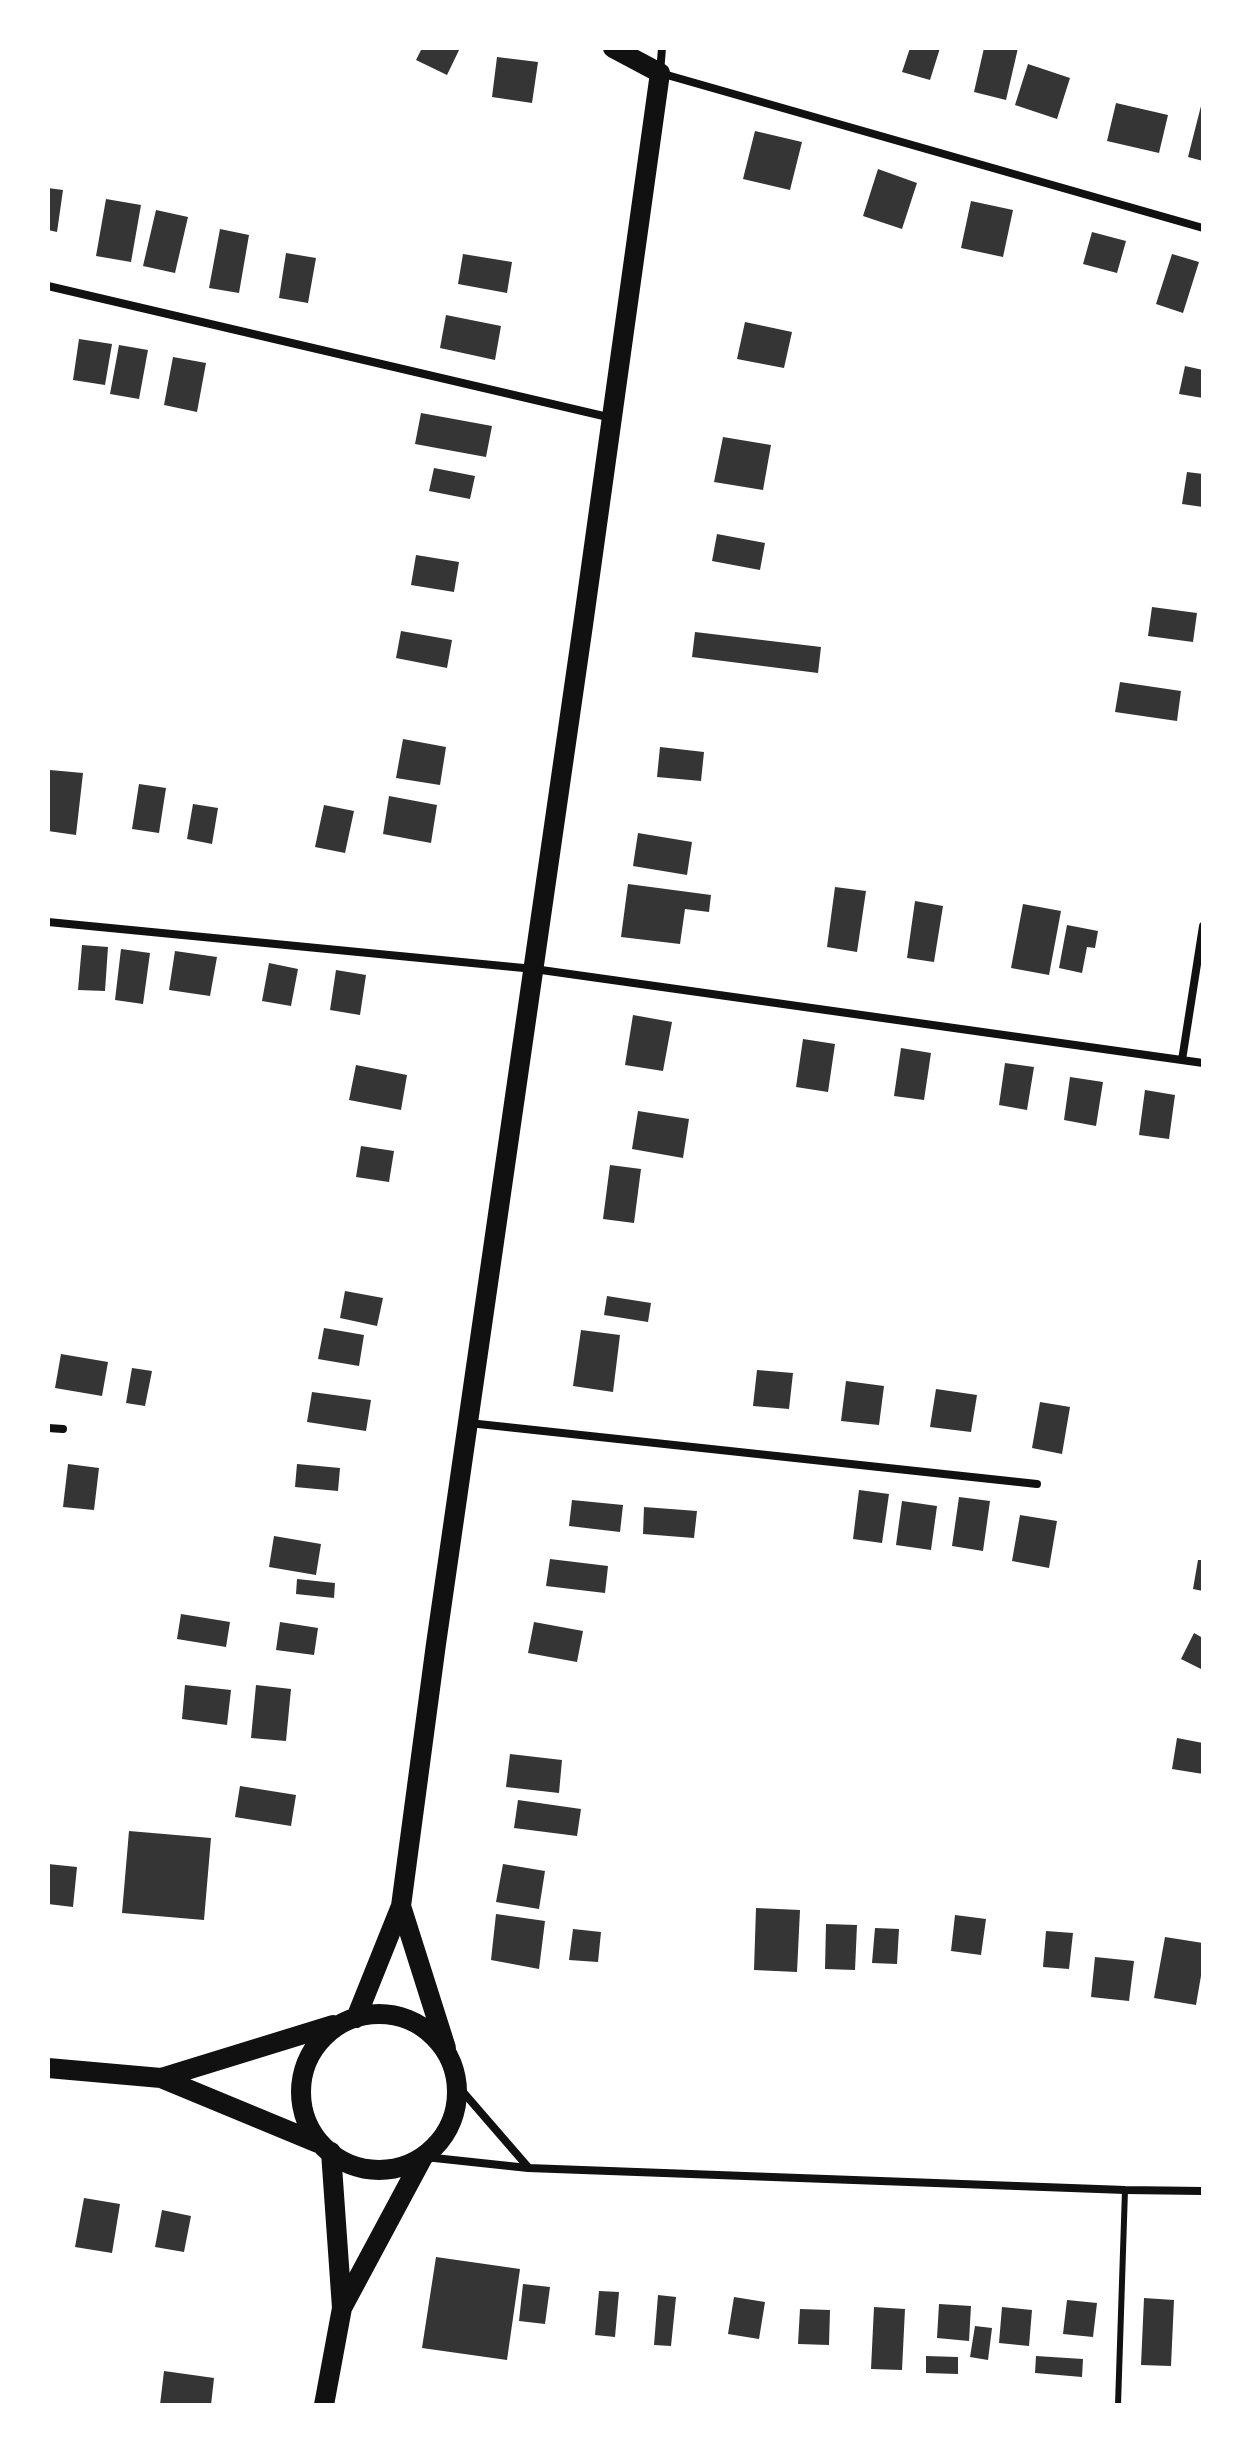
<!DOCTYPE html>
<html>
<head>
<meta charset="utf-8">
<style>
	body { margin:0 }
	#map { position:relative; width:1251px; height:2453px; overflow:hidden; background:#fff; font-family:"Alegreya Sans",sans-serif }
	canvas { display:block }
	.frame { position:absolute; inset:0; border:50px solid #fff; pointer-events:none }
</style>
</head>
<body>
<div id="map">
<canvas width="1251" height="2453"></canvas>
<div class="frame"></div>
</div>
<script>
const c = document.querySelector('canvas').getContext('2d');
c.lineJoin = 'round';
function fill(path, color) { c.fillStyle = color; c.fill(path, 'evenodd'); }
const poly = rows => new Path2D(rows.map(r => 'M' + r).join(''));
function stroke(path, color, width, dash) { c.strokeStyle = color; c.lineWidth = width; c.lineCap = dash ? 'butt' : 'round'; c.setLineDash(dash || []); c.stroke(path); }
const building = poly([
	[422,48,460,48,447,75,416,60],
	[910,48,940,48,930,80,902,72],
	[984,48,1018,48,1006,100,974,92],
	[497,57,538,62,532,103,492,97],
	[1028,64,1070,78,1057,119,1015,105],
	[1202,102,1203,102,1203,161,1188,157],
	[1116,103,1168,115,1159,153,1107,141],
	[755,131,802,142,790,190,743,179],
	[878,169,917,183,902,229,863,216],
	[48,188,63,190,57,232,48,230],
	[106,199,141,205,131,262,96,256],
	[971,201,1013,210,1003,257,961,248],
	[156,210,188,217,175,273,143,266],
	[220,229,249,235,239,293,209,288],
	[1092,232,1126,241,1117,273,1083,264],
	[286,253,316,258,308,303,279,298],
	[463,254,512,262,507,293,458,284],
	[1172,254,1199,262,1183,313,1156,304],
	[446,315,501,326,495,360,440,348],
	[745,322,792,332,784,368,737,359],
	[79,339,112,344,105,385,73,380],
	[119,345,148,350,139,399,110,394],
	[173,357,206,363,197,412,164,405],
	[1185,366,1203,370,1203,398,1179,394],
	[421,413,492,426,486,457,415,444],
	[723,437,771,445,763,490,714,482],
	[434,468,475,476,470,499,429,491],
	[1187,472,1203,474,1203,507,1182,504],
	[717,534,765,543,760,570,712,561],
	[416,555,459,562,454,592,411,585],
	[1152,607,1197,613,1193,642,1148,636],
	[401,631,452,640,447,668,396,658],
	[695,632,821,647,818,673,692,657],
	[1120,682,1181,691,1177,721,1115,712],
	[403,739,446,747,440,785,396,778],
	[660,747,704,752,701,781,657,777],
	[50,770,83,773,76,835,48,831],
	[139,784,166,788,159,833,132,829],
	[389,796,437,805,431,843,383,834],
	[193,804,218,808,212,844,187,839],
	[324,805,354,811,345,853,315,847],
	[638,833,692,842,687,875,633,866],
	[628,884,711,895,709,912,685,909,680,944,621,937],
	[835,887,866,891,857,952,827,947],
	[915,901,943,906,934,962,907,958],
	[1023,904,1061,911,1049,975,1011,968],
	[1067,925,1098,931,1095,948,1087,947,1082,973,1059,968],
	[82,945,108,947,105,991,78,990],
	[121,949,150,953,143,1004,115,1000],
	[175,951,217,957,210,996,169,990],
	[269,963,298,969,291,1006,262,1001],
	[336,970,366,975,360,1015,330,1010],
	[633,1015,672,1022,663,1071,625,1065],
	[803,1039,835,1044,828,1092,796,1087],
	[901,1048,931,1053,924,1100,894,1096],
	[1005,1063,1034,1067,1027,1110,999,1105],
	[356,1065,407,1075,401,1110,349,1100],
	[1070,1077,1103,1082,1096,1126,1064,1120],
	[1145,1090,1175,1095,1169,1139,1139,1135],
	[638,1111,689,1119,683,1158,632,1149],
	[361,1146,394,1151,389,1182,356,1177],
	[610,1165,641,1169,634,1223,603,1219],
	[345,1291,383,1298,377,1326,340,1318],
	[607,1296,651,1303,648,1322,604,1315],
	[324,1328,364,1335,359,1366,318,1359],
	[581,1330,620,1335,613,1392,573,1386],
	[61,1354,108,1362,102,1396,55,1388],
	[132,1368,152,1371,145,1406,126,1403],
	[757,1370,793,1373,789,1409,753,1406],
	[846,1381,884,1386,879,1425,841,1421],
	[936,1389,977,1395,971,1432,930,1427],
	[312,1392,371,1400,366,1431,307,1422],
	[1040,1402,1070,1407,1062,1454,1032,1448],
	[68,1464,99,1468,94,1510,63,1507],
	[297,1464,340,1468,338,1491,295,1487],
	[859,1490,889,1494,882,1543,853,1539],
	[959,1497,990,1501,983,1551,952,1546],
	[572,1500,623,1505,620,1532,569,1526],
	[902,1501,937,1506,931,1550,896,1545],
	[644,1507,697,1511,694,1538,643,1534],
	[1020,1515,1057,1521,1049,1568,1012,1561],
	[274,1536,321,1544,316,1575,269,1567],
	[550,1559,608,1566,605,1593,546,1586],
	[1198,1560,1203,1560,1203,1591,1193,1589],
	[297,1579,335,1583,334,1598,296,1594],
	[181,1614,230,1622,226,1647,177,1639],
	[280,1622,318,1628,314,1655,276,1650],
	[534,1622,583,1631,577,1662,528,1653],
	[1194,1633,1203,1638,1203,1670,1181,1659],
	[185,1685,231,1690,227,1725,182,1719],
	[256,1685,291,1689,286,1741,251,1738],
	[1177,1738,1203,1743,1203,1774,1172,1769],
	[510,1754,562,1760,559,1793,506,1787],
	[240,1786,296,1795,291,1826,235,1817],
	[518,1800,581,1809,577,1836,514,1828],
	[129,1831,211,1838,204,1920,122,1913],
	[48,1864,77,1867,73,1907,48,1904],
	[503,1864,545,1871,539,1909,496,1902],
	[756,1908,800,1910,797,1972,754,1970],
	[496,1914,545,1921,539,1969,491,1960],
	[955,1915,986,1919,981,1955,951,1951],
	[826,1924,857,1925,855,1970,825,1969],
	[875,1928,899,1929,897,1964,872,1963],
	[573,1929,601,1932,598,1962,569,1960],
	[1046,1931,1073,1933,1069,1969,1043,1967],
	[1165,1937,1203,1943,1203,1964,1196,2005,1154,1998],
	[1095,1957,1134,1961,1129,2001,1091,1997],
	[84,2198,120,2204,112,2253,75,2247],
	[162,2210,191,2216,184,2252,155,2247],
	[436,2257,520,2269,507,2360,422,2348],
	[523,2284,550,2287,545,2324,519,2321],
	[599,2291,619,2292,615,2337,595,2335],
	[658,2295,676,2297,671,2346,654,2345],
	[734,2297,765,2302,759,2339,728,2334],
	[1144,2298,1174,2300,1171,2366,1141,2365],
	[1067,2300,1097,2303,1093,2337,1063,2334],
	[939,2304,971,2306,969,2341,937,2338],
	[874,2307,905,2309,902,2370,871,2369],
	[1002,2307,1032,2310,1029,2346,999,2343],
	[800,2309,830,2310,829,2345,798,2344],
	[975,2326,992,2328,988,2360,970,2357],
	[926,2356,958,2357,958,2374,926,2373],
	[1036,2356,1083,2359,1082,2377,1035,2373],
	[164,2371,214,2378,211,2405,160,2405]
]);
const service = poly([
	[1118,2405,1125,2190]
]);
const minor = poly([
	[662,48,660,73,1203,228],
	[48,286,612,418],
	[48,922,534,969,1203,1063],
	[1182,1060,1203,926],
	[469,1423,1037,1484],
	[48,1428,63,1429],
	[457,2085,528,2167],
	[425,2157,528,2168,1125,2190,1203,2191]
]);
const primary = poly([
	[401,1906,446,2048],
	'301 2092a78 78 0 1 1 156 0a78 78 0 1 1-156 0Z',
	[356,2018,401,1906,436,1644,583,625,660,73,613,48],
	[48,2068,161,2078,318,2143],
	[161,2078,333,2025],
	[342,2308,423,2157],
	[324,2405,342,2308,331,2152]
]);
fill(building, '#353535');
stroke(service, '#111', 6);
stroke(minor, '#111', 8);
stroke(primary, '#111', 20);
</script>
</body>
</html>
